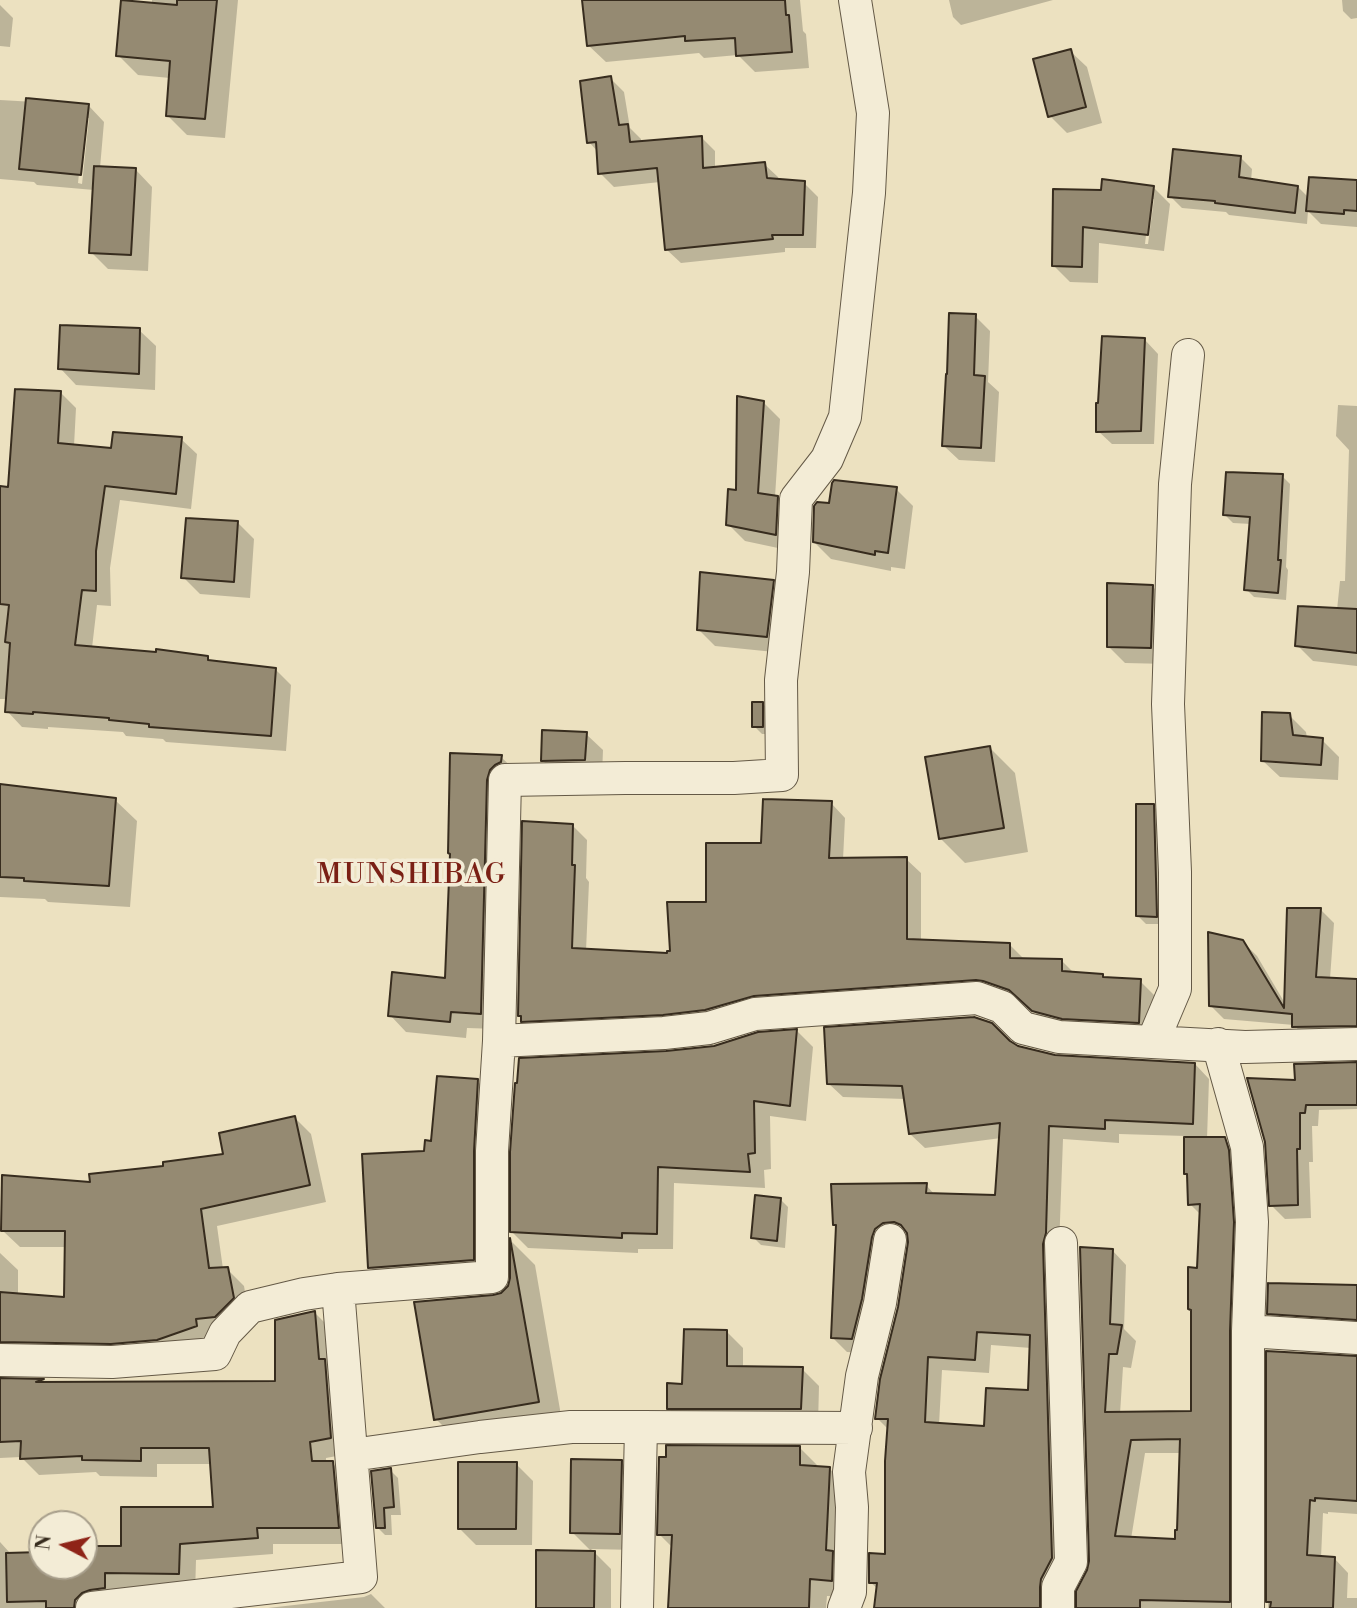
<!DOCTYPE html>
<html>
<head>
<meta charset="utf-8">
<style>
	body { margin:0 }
	#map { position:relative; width:1357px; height:1608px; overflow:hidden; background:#ece1c0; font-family:"Libre Bodoni",serif }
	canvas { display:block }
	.north { position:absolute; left:28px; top:1510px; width:70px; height:70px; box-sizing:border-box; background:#f3ecd6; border:2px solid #a89f8c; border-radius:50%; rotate:277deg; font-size:19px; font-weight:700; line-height:28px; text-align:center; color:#372c1e }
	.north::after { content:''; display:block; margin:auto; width:24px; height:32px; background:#8f2418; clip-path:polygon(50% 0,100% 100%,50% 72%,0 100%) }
</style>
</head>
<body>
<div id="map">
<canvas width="1357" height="1608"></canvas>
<div class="north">N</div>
</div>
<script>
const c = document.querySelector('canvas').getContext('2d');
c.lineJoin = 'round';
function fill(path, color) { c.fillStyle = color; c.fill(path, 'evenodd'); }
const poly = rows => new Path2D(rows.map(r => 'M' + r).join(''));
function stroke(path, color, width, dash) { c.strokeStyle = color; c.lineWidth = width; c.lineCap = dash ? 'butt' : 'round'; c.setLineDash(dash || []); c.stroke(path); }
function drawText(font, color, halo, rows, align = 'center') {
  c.font = font + ' "Libre Bodoni",serif'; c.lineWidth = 7; c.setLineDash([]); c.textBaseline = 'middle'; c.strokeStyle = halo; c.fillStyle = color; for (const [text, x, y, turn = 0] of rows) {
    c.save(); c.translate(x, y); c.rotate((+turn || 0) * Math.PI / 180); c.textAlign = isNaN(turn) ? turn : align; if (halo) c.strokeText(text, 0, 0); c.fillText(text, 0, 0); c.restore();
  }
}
const shadow = poly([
	[152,0,238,0,225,138,187,135,167,115,170,78,138,75,118,55,152,5],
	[584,0,800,0,803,31,806,34,809,68,755,72,738,55,704,58,699,53,606,62,588,45],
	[949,0,1053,0,961,25,953,17],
	[1342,0,1357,0,1357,18,1351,19,1343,11],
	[0,5,13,18,10,47,0,46],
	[1070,51,1087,67,1102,123,1067,133,1050,116],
	[610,78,624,92,630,128,641,139,641,143,701,137,715,151,715,169,764,164,778,177,778,181,804,183,818,197,816,248,785,248,785,252,681,263,667,250,660,182,614,187,600,173,598,152,589,142],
	[0,100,88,105,104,122,100,168,136,170,152,187,148,271,108,269,91,252,94,190,37,185,34,182,0,179],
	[85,118,89,118,82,184,78,183],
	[1240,157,1252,169,1251,181,1298,187,1309,198,1357,182,1357,227,1321,224,1308,211,1307,224,1229,215,1226,212,1182,208,1170,196],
	[1153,187,1170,204,1164,251,1099,243,1098,283,1070,282,1053,265,1102,192],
	[1150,199,1154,199,1148,244,1145,244],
	[975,316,990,331,988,382,999,392,995,462,959,460,944,446],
	[139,330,156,346,155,390,76,385,60,368],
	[1145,340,1158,354,1154,444,1112,444,1098,431],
	[61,393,76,408,74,446,113,450,181,439,197,454,191,509,120,500,110,568,111,606,97,605,92,648,207,657,212,662,275,669,291,685,286,751,166,742,163,739,126,736,123,732,48,727,48,729,22,727,7,711,8,699,0,699,0,488,10,489],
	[763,402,780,419,775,497,778,498,794,514,792,551,745,541,728,524],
	[1338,405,1357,406,1357,666,1313,661,1297,645,1337,610,1340,581,1345,581,1349,450,1336,436],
	[1282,476,1290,484,1286,567,1288,570,1286,600,1254,597,1246,589,1251,524,1233,523,1225,515],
	[896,489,913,506,905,569,891,567,891,571,831,559,814,542,830,505],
	[238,523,254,539,250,598,200,594,183,577],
	[773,582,790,598,784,653,715,646,698,629],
	[1153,587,1169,603,1168,664,1125,663,1109,647],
	[762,703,770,711,770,734,762,734,754,726],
	[1289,715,1306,732,1307,738,1322,740,1339,757,1338,780,1280,777,1263,761],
	[586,734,603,750,602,776,559,777,542,760],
	[990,748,1015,773,1028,852,965,863,940,838],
	[452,755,501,757,518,773,497,1029,467,1028,466,1038,406,1032,390,1015,447,980,452,855],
	[0,786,115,800,137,821,130,907,48,902,45,899,0,897],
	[831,803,845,818,843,860,906,859,921,873,921,941,1010,945,1025,960,1062,961,1075,974,1102,976,1106,979,1140,981,1154,995,1153,1037,1049,1025,1025,1004,999,994,537,1035,522,1021,522,1018,520,1015,572,825,587,840,586,878,589,882,586,951,669,955,672,953,708,904,763,845],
	[1153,806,1161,814,1164,924,1146,924,1138,916],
	[1321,910,1334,923,1330,979,1357,981,1357,1039,1308,1040,1294,1025,1224,1019,1210,1005,1243,942,1257,956,1286,1005],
	[797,1031,813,1047,806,1121,770,1116,771,1169,764,1170,765,1188,674,1183,673,1249,638,1249,638,1253,528,1248,512,1232,666,1053,714,1047,759,1034],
	[1009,1042,1017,1047,1055,1057,1195,1064,1209,1079,1207,1139,1224,1139,1239,1153,1243,1608,1078,1608,1089,1571,1112,1250,1126,1265,1124,1329,1136,1341,1131,1368,1123,1367,1120,1414,1193,1413,1201,1215,1190,1204,1189,1176,1186,1173,1186,1136,1119,1134,1119,1143,1063,1139,1059,1248,1066,1573,1053,1608,876,1608,878,1589,870,1582,887,1556,889,1430,877,1418,900,1308,909,1236,897,1237,866,1353,847,1352,833,1338,837,1227,835,1225,926,1185,935,1195,997,1196,1001,1138,925,1148,910,1134,905,1099,843,1097,828,1083],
	[991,1345,1031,1348,1030,1392,985,1428,939,1425,942,1370,989,1373],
	[1145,1453,1181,1453,1177,1540,1131,1539],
	[1357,1064,1357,1109,1319,1110,1318,1126,1312,1126,1313,1162,1309,1162,1311,1218,1285,1219,1271,1205,1297,1082],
	[477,1081,494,1098,490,1276,387,1284,370,1267,426,1153],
	[295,1118,311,1134,326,1202,217,1226,223,1269,227,1269,244,1286,249,1315,213,1343,0,1370,0,1253,18,1270,18,1295,66,1299,67,1247,20,1247,3,1231,92,1184,225,1155],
	[780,1199,788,1207,785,1248,761,1245,753,1237],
	[512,1242,535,1265,563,1427,461,1444,436,1419,502,1294,509,1287,512,1278],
	[1357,1287,1357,1332,1283,1327,1269,1313],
	[315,1313,331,1329,347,1454,326,1458,326,1463,332,1463,349,1480,354,1544,273,1544,273,1554,196,1560,195,1596,102,1608,0,1608,0,1542,10,1553,10,1554,42,1554,42,1566,84,1566,84,1548,123,1548,215,1508,212,1464,157,1464,157,1477,100,1476,96,1472,39,1475,21,1457,0,1458,0,1380,43,1381,46,1384,276,1383],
	[727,1332,743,1348,743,1368,802,1369,819,1386,818,1425,685,1425,668,1408],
	[1268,1352,1357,1358,1357,1514,1328,1512,1328,1514,1323,1513,1321,1558,1334,1558,1348,1573,1347,1598,1357,1598,1357,1608,1268,1608],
	[800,1448,817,1465,817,1468,829,1468,846,1486,848,1597,827,1596,826,1608,670,1608,673,1548,659,1534],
	[621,1462,638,1478,636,1550,591,1549,611,1569,611,1608,537,1608,592,1552,572,1532],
	[516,1464,533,1481,532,1545,476,1545,459,1528],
	[390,1470,398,1478,401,1515,391,1515,392,1535,385,1535,377,1527],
	[371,1594,385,1608,268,1608,364,1597]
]);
const building = poly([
	[121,0,177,5,177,0,217,0,205,119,166,116,170,61,116,56,121,0],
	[582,0,785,0,786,15,789,15,792,52,736,56,735,38,685,41,685,36,587,46,582,0],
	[1071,49,1086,107,1048,117,1033,59,1071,49],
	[611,76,619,125,628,124,630,142,702,136,703,168,765,162,767,178,805,181,803,235,772,235,773,239,665,250,657,168,598,174,596,142,587,143,580,81,611,76],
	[26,98,89,104,81,175,19,169,26,98],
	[1173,149,1241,156,1239,177,1298,186,1295,213,1215,203,1215,201,1168,197,1173,149],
	[94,166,136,168,131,255,89,253,94,166],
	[1309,177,1357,180,1357,211,1344,210,1344,214,1306,211,1309,177],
	[1102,179,1154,186,1148,235,1083,227,1082,267,1052,266,1053,189,1101,190,1102,179],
	[949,313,976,314,974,375,985,376,981,448,942,446,946,374,947,374,949,313],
	[60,325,140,328,139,374,58,369,60,325],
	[1102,336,1145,338,1141,431,1096,432,1096,403,1098,403,1102,336],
	[15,389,61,391,58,443,111,448,113,432,182,437,176,494,105,486,96,551,96,591,82,590,75,645,156,652,156,649,208,656,208,660,276,668,271,736,149,727,149,724,109,720,109,718,33,712,33,714,5,712,10,643,5,642,9,605,0,604,0,486,8,487,15,389],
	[737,396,764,401,758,493,778,496,776,535,726,525,728,489,736,490,737,396],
	[1226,472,1283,474,1278,560,1281,560,1278,593,1244,590,1250,517,1223,515,1226,472],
	[834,480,897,487,888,553,875,551,875,555,813,542,814,506,817,502,829,503,832,483,834,480],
	[186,518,238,521,234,582,181,578,186,518],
	[700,572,774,580,767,637,697,630,700,572],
	[1107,583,1153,585,1151,648,1107,647,1107,583],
	[1298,606,1357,609,1357,653,1295,646,1298,606],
	[752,702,763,702,763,727,752,727,752,702],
	[1262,712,1290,713,1293,735,1323,738,1321,765,1261,761,1262,712],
	[542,730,587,732,585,760,541,761,542,730],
	[990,746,1004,828,939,839,925,757,990,746],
	[450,753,502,755,501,762,495,765,490,770,487,780,481,1014,451,1012,450,1022,388,1016,392,972,445,978,450,854,448,853,450,753],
	[0,784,116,798,109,886,24,881,24,878,0,877,0,784],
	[763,799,832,801,829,858,907,857,907,939,1010,943,1010,958,1062,959,1062,971,1103,974,1103,977,1141,979,1139,1023,1062,1019,1032,1011,1009,990,983,981,976,980,754,996,705,1010,663,1015,521,1022,521,1016,518,1016,522,821,573,824,572,865,575,865,572,948,667,953,667,951,670,951,667,902,706,902,706,843,761,843,763,799],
	[1136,804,1154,804,1157,917,1136,916,1136,804],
	[1287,908,1321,908,1316,977,1357,979,1357,1026,1292,1027,1292,1014,1209,1006,1208,932,1243,940,1284,1008,1287,908],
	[974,1017,992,1023,1010,1041,1018,1046,1055,1055,1195,1063,1193,1124,1105,1120,1105,1129,1049,1126,1046,1233,1043,1244,1052,1558,1041,1579,1040,1587,1040,1608,874,1608,877,1583,869,1583,869,1553,885,1554,885,1461,888,1419,875,1419,880,1379,898,1307,908,1242,907,1233,901,1225,894,1222,883,1223,875,1229,872,1237,862,1299,852,1339,831,1338,836,1225,833,1225,831,1184,927,1183,926,1193,995,1195,1000,1123,909,1134,902,1086,827,1084,824,1027,974,1017],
	[977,1332,1030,1335,1028,1390,986,1388,984,1426,925,1422,928,1357,975,1360,977,1332],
	[797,1029,790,1106,754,1101,755,1153,748,1154,750,1172,658,1167,657,1234,622,1233,622,1238,510,1232,510,1152,515,1083,517,1083,519,1058,666,1051,714,1046,758,1032,797,1029],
	[1357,1062,1357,1105,1306,1105,1305,1113,1300,1113,1300,1149,1297,1149,1298,1205,1269,1206,1265,1142,1247,1078,1295,1080,1294,1064,1357,1062],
	[437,1076,478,1079,474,1151,474,1260,368,1268,362,1154,424,1151,425,1140,431,1141,437,1076],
	[295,1116,310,1185,201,1209,209,1268,228,1267,234,1298,215,1317,196,1319,197,1326,157,1340,111,1344,0,1342,0,1292,64,1297,65,1231,1,1231,2,1175,90,1182,89,1174,163,1166,163,1162,223,1154,219,1133,295,1116],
	[1184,1137,1225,1137,1229,1150,1234,1222,1230,1331,1230,1602,1140,1600,1140,1608,1076,1608,1076,1591,1087,1570,1089,1561,1080,1247,1113,1249,1110,1324,1122,1325,1117,1354,1109,1354,1105,1412,1191,1411,1191,1310,1188,1309,1188,1267,1197,1268,1200,1204,1188,1205,1187,1174,1184,1174,1184,1137],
	[1180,1439,1177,1530,1175,1530,1175,1539,1115,1536,1131,1440,1180,1439],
	[755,1195,781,1198,777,1241,751,1238,755,1195],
	[510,1238,539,1402,434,1420,414,1302,493,1295,501,1293,508,1286,510,1278,510,1238],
	[1268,1283,1357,1285,1357,1320,1267,1314,1268,1283],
	[315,1311,319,1359,325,1359,331,1438,310,1442,312,1461,333,1461,339,1528,257,1528,258,1538,180,1544,179,1574,105,1573,105,1588,90,1590,82,1593,75,1600,74,1608,46,1608,46,1601,7,1602,6,1553,42,1552,42,1566,84,1566,84,1546,121,1546,121,1507,213,1507,209,1448,141,1448,141,1461,82,1460,82,1456,20,1459,21,1441,0,1442,0,1378,44,1379,36,1382,275,1381,275,1320,315,1311],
	[684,1329,727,1330,727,1366,803,1367,801,1409,667,1409,667,1383,682,1384,684,1329],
	[1266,1351,1357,1356,1357,1501,1315,1498,1315,1501,1310,1500,1307,1555,1335,1557,1333,1608,1270,1608,1271,1602,1266,1602,1266,1351],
	[666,1445,800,1446,800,1465,830,1467,826,1550,833,1551,832,1581,810,1579,809,1608,668,1608,672,1535,657,1535,659,1457,666,1457,666,1445],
	[571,1459,622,1460,620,1534,570,1533,571,1459],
	[458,1462,517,1462,516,1529,458,1529,458,1462],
	[391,1468,394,1507,384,1508,385,1528,376,1528,371,1471,391,1468],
	[536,1550,595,1551,594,1608,536,1608,536,1550]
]);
const minor = poly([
	[499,1041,505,780,625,778,734,778,782,775,781,680,793,572,796,499,827,459,845,417,869,193,873,113,855,0],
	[1153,1041,1175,989,1175,872,1168,704,1175,484,1188,355],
	[1218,1044,1247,1147,1252,1222,1248,1331,1248,1608],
	[1248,1331,1357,1338],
	[0,1360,112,1362,215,1354,225,1333,250,1307,304,1294,338,1289,492,1277,492,1151,499,1041,664,1033,709,1028,755,1014,977,998,1002,1007,1023,1028,1059,1037,1245,1047,1357,1044],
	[641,1427,856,1428],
	[352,1455,480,1437,571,1427,641,1427,637,1608],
	[92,1608,361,1577,338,1289],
	[844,1608,850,1592,852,1507,849,1472,862,1376,880,1303,890,1240],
	[1058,1608,1058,1587,1071,1562,1061,1243]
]);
const quarterNames = [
	["MUNSHIBAG",412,876]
];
fill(shadow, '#0003');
fill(building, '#958a72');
stroke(building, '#372c1e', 2);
stroke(minor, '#645946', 34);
stroke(minor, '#f3ecd6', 32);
c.letterSpacing = '2px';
drawText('28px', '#7a1f14', '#f3ecd6', quarterNames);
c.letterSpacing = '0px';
</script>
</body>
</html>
